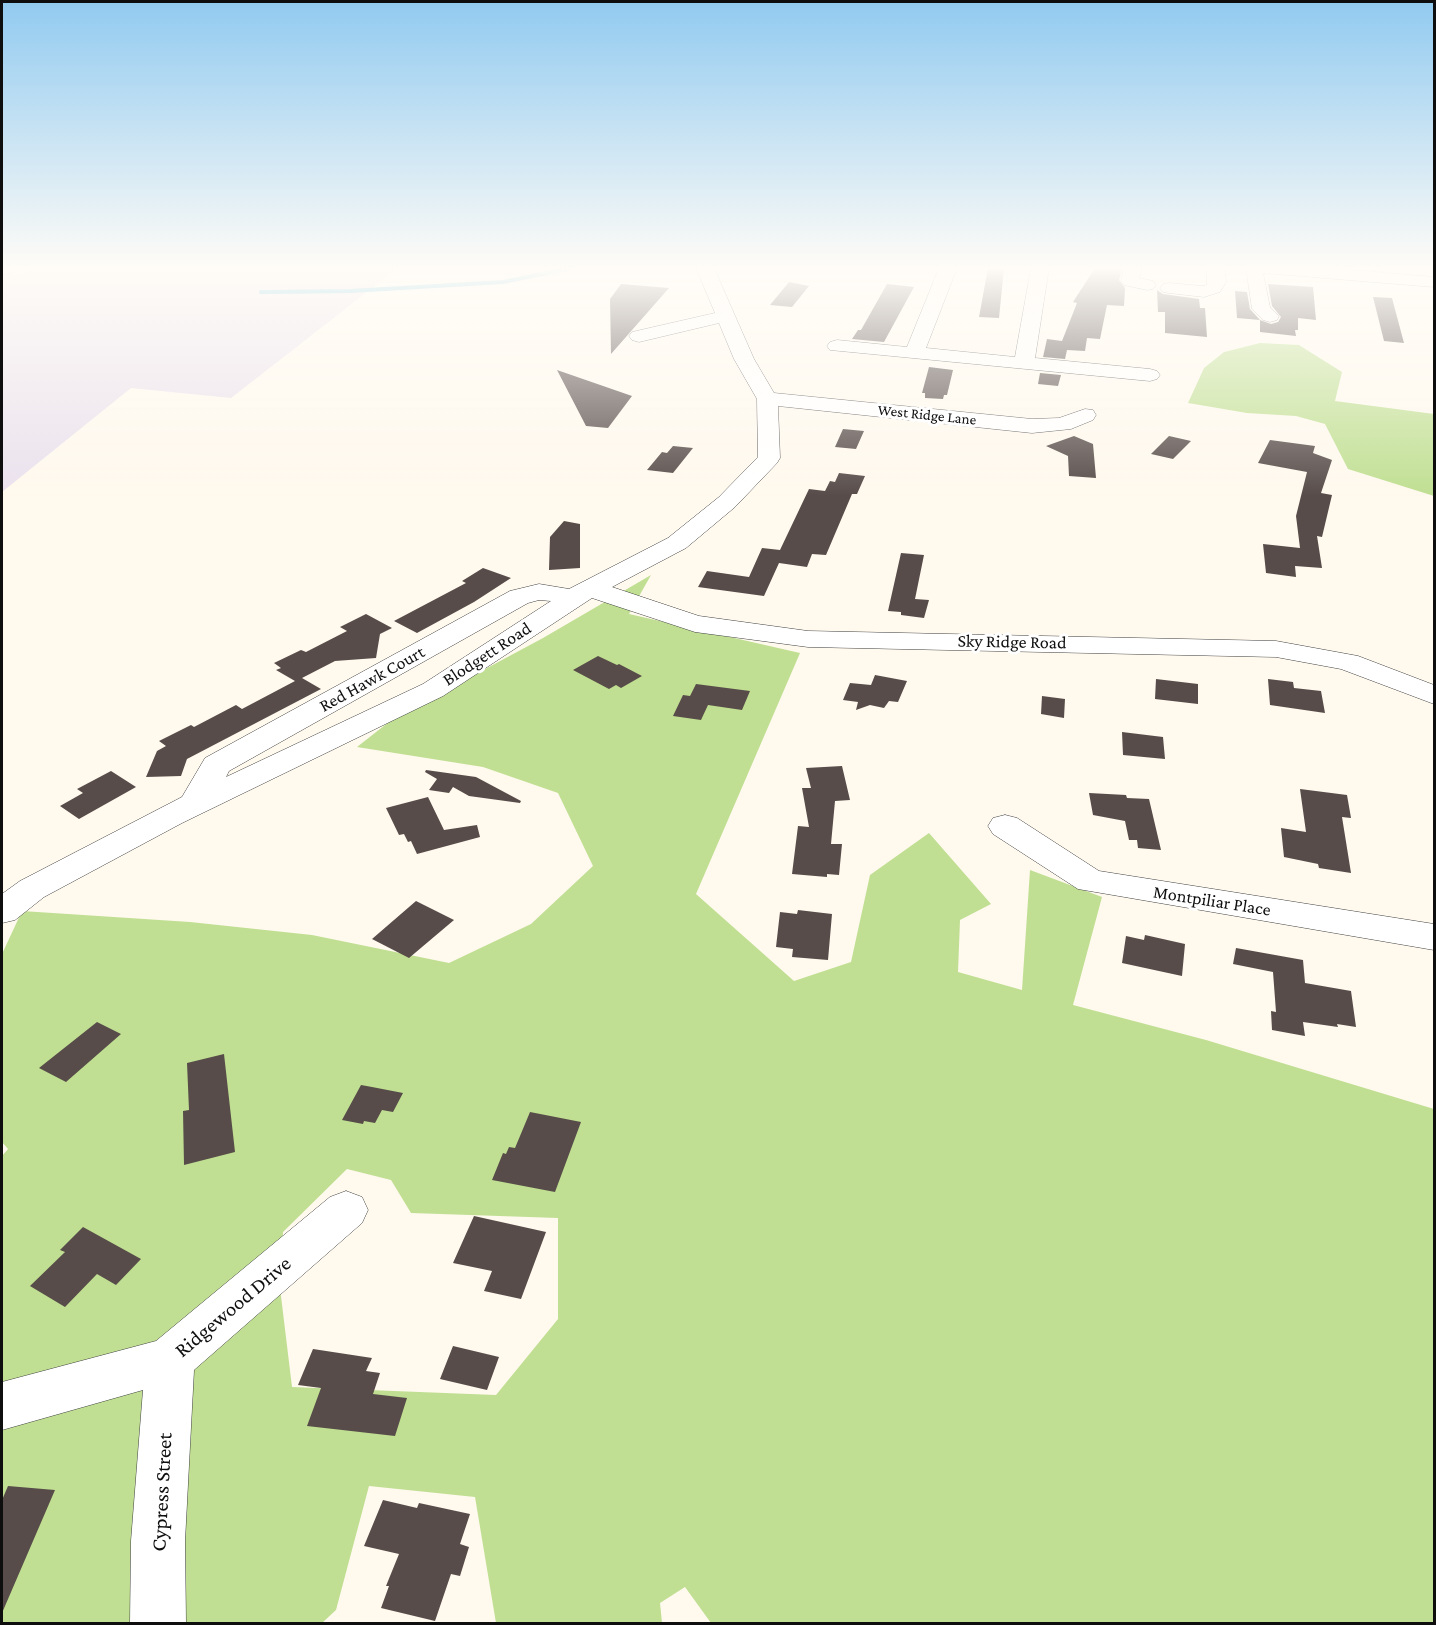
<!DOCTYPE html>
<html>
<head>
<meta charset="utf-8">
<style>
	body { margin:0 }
	#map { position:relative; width:1436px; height:1625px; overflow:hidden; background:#fff9ee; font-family:"Crimson Pro",serif }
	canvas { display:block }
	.frame { position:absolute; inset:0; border:3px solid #0e0e0e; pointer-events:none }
</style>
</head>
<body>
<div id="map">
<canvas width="1436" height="1625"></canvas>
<div class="frame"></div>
</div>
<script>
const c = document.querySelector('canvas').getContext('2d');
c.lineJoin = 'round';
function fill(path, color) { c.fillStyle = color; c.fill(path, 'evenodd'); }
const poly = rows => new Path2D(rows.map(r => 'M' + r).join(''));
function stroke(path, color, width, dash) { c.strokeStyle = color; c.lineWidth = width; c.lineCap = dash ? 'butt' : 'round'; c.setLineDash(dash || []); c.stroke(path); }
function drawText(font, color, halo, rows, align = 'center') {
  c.font = font + ' "Crimson Pro",serif'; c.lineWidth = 6; c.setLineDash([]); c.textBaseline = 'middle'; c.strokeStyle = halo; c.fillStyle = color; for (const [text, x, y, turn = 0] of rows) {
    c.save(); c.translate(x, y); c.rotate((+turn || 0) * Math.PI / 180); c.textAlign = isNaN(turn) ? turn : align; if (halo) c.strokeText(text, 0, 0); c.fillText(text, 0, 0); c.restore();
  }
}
const industrial = poly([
	[35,268,398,268,231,398,131,388,2,492,2,277]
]);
const forest = poly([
	[1260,343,1299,345,1342,372,1335,401,1434,414,1434,496,1348,469,1325,424,1296,416,1247,413,1188,403,1204,368,1224,352],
	[651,575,629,614,800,653,696,894,794,981,851,962,870,875,929,833,991,904,960,920,958,972,1022,990,1030,870,1102,897,1073,1005,1206,1040,1434,1109,1434,1623,711,1623,685,1587,660,1603,662,1623,496,1623,475,1497,369,1486,336,1610,322,1623,2,1623,2,1156,8,1149,2,1142,2,954,22,911,190,922,312,935,449,963,531,924,593,866,558,793,483,767,357,747,394,718,543,638],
	[347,1169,391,1180,411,1213,558,1218,558,1319,496,1395,292,1387,280,1288,283,1232]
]);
const stream = poly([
	[261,292,350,291,503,282,571,268]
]);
const building = poly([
	[988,268,1004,268,999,318,979,317],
	[1095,268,1122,268,1119,280,1125,288,1124,306,1107,305,1100,339,1087,338,1085,351,1067,350,1065,359,1043,357,1047,339,1062,341,1077,303,1073,302],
	[789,282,809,286,792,307,770,305],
	[621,284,669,288,611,354,610,299],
	[887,284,914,287,884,342,852,339,858,330,861,330],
	[1268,284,1313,287,1316,320,1298,318,1298,330,1295,330,1296,336,1260,332,1260,320,1271,324,1278,322,1281,317,1272,306],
	[1157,290,1163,294,1199,299,1200,308,1205,308,1207,337,1165,333,1165,312,1158,312],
	[1235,291,1247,292,1250,309,1260,320,1237,318],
	[1373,297,1392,298,1404,343,1384,341],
	[929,367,953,370,947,395,944,395,943,399,925,398,925,393,922,393],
	[557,370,632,396,608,428,586,426],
	[1040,373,1061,375,1058,386,1038,384],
	[843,429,864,431,856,449,835,447],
	[1074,436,1093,444,1096,478,1069,476,1068,456,1046,446],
	[1169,436,1191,441,1173,459,1151,454],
	[1270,440,1315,446,1313,453,1332,460,1321,493,1332,495,1322,537,1317,536,1322,568,1295,566,1296,577,1266,573,1263,544,1300,548,1296,516,1307,472,1258,463],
	[673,446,693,448,673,473,647,470,662,452,667,453],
	[839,473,865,476,857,494,852,494,826,555,812,554,807,567,779,563,764,596,698,587,707,571,749,577,762,548,780,550,809,489,825,491,830,481,835,482],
	[564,521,580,524,580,568,549,570,550,537],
	[901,553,924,555,915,599,929,600,924,618,901,615,901,612,888,611],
	[483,568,511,578,474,602,417,633,394,621,466,583,462,581],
	[366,614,392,628,380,634,376,658,335,661,302,678,321,689,187,759,181,776,146,777,157,751,166,746,159,741,191,725,194,727,236,705,242,709,295,681,276,670,281,668,274,663,301,650,306,652,347,631,340,627],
	[598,656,617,665,619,664,642,676,621,688,616,685,609,689,573,670],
	[875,675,907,681,898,702,889,701,884,708,870,705,856,710,858,702,843,700,850,683,871,685],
	[1156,679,1198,684,1198,704,1155,699],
	[1268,679,1293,682,1294,688,1321,691,1325,713,1270,705],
	[696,684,750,691,742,710,708,705,701,720,673,716,683,695,690,696],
	[1042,696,1065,699,1064,718,1041,714],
	[1122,732,1163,737,1165,759,1123,755],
	[842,766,850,800,835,801,831,844,842,844,839,875,827,874,827,877,792,874,798,826,809,827,802,788,811,788,806,768],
	[426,770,476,777,521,801,520,803,469,796,453,787,449,793,429,790,437,779,425,772],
	[111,771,136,787,79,819,60,806,83,793,77,789],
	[1300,789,1347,795,1351,818,1342,817,1351,873,1319,868,1318,864,1284,857,1281,828,1306,832],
	[1089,793,1126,795,1127,798,1149,799,1161,850,1138,848,1137,840,1129,840,1125,821,1093,815],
	[428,797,444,830,477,825,480,837,417,854,411,841,408,842,404,834,399,835,386,808],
	[416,901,454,920,409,958,372,939],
	[798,910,832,914,828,960,792,957,793,949,776,947,780,912,797,914],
	[1145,935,1185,944,1182,976,1122,963,1126,936,1144,940],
	[1236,948,1303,960,1305,983,1351,991,1356,1027,1337,1024,1338,1027,1303,1022,1305,1036,1272,1030,1271,1011,1276,1012,1273,972,1233,964],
	[97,1022,121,1034,66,1082,39,1068],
	[224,1054,235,1152,184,1165,183,1111,189,1110,187,1063],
	[361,1085,372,1087,403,1093,393,1112,382,1110,375,1123,364,1121,363,1124,342,1120],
	[530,1112,581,1122,555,1192,492,1180,503,1153,506,1154,509,1147,515,1148],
	[474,1216,546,1232,521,1299,484,1291,492,1271,453,1263],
	[83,1227,141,1259,116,1285,97,1274,65,1307,30,1286,65,1252,60,1250],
	[453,1346,499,1357,487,1390,440,1379],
	[313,1349,372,1358,366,1371,380,1373,373,1394,407,1398,395,1436,307,1426,321,1388,298,1385],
	[8,1486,55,1490,2,1613,2,1500],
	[383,1500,417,1508,419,1503,470,1514,460,1544,469,1547,460,1576,451,1574,435,1621,381,1608,389,1586,386,1586,399,1554,364,1546]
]);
const minor = poly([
	[2,268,16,268,14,272,2,275,2,268],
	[696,268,714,268,754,359,774,393,1032,419,1059,418,1085,409,1093,410,1096,415,1093,420,1071,429,1032,433,778,406,780,458,777,463,735,507,686,548,612,587,699,616,808,631,1276,641,1358,656,1434,685,1434,704,1341,669,1276,657,808,647,695,632,592,598,443,696,182,823,44,897,15,920,2,923,2,894,20,881,182,797,205,758,510,591,539,584,569,589,668,538,719,497,758,457,757,399,734,359,719,323,639,342,632,340,629,336,632,332,715,313,696,268],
	[539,600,551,601,423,684,226,777,229,771,528,603,539,600],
	[939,268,957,268,926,348,1015,357,1031,268,1049,268,1035,358,1150,369,1157,371,1160,375,1157,379,1150,381,830,350,827,346,830,342,837,340,907,347,939,268],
	[1124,268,1142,268,1139,278,1153,281,1156,285,1153,289,1147,290,1124,285,1121,281,1124,268],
	[1207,268,1225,268,1226,282,1220,292,1204,297,1169,293,1163,292,1160,288,1163,284,1169,283,1202,286,1207,285,1207,268],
	[1246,268,1329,268,1434,277,1434,287,1263,273,1270,307,1279,316,1277,320,1270,322,1263,320,1252,309,1246,268],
	[1005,815,1017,818,1099,871,1434,924,1434,950,1078,889,993,834,988,826,993,818,1005,815],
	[346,1191,362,1197,368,1210,362,1223,194,1370,185,1541,186,1624,130,1624,131,1541,143,1390,2,1430,2,1382,156,1341,330,1197,346,1191]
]);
const farStreetnames = [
	["West Ridge Lane",927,415,6]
];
const streetNames = [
	["Sky Ridge Road",1012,642,1],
	["Blodgett Road",487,654,-33],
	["Red Hawk Court",372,679,-29],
	["Montpiliar Place",1212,901,9]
];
const nearStreetnames = [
	["Ridgewood Drive",233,1307,-40],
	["Cypress Street",162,1492,-87]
];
fill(industrial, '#eae1ed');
fill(forest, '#c0df92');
stroke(stream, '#30aed8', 4);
fill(building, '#574c49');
stroke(minor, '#414141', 1);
fill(minor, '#fff');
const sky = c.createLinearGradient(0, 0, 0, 496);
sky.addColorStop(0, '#91caf0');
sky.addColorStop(0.54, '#fffcf7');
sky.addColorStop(1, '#fffcf700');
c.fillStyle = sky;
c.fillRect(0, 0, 1436, 496);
drawText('15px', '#0e0e0e', '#fff', farStreetnames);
drawText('18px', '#0e0e0e', '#fff', streetNames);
drawText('21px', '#0e0e0e', '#fff', nearStreetnames);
</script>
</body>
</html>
